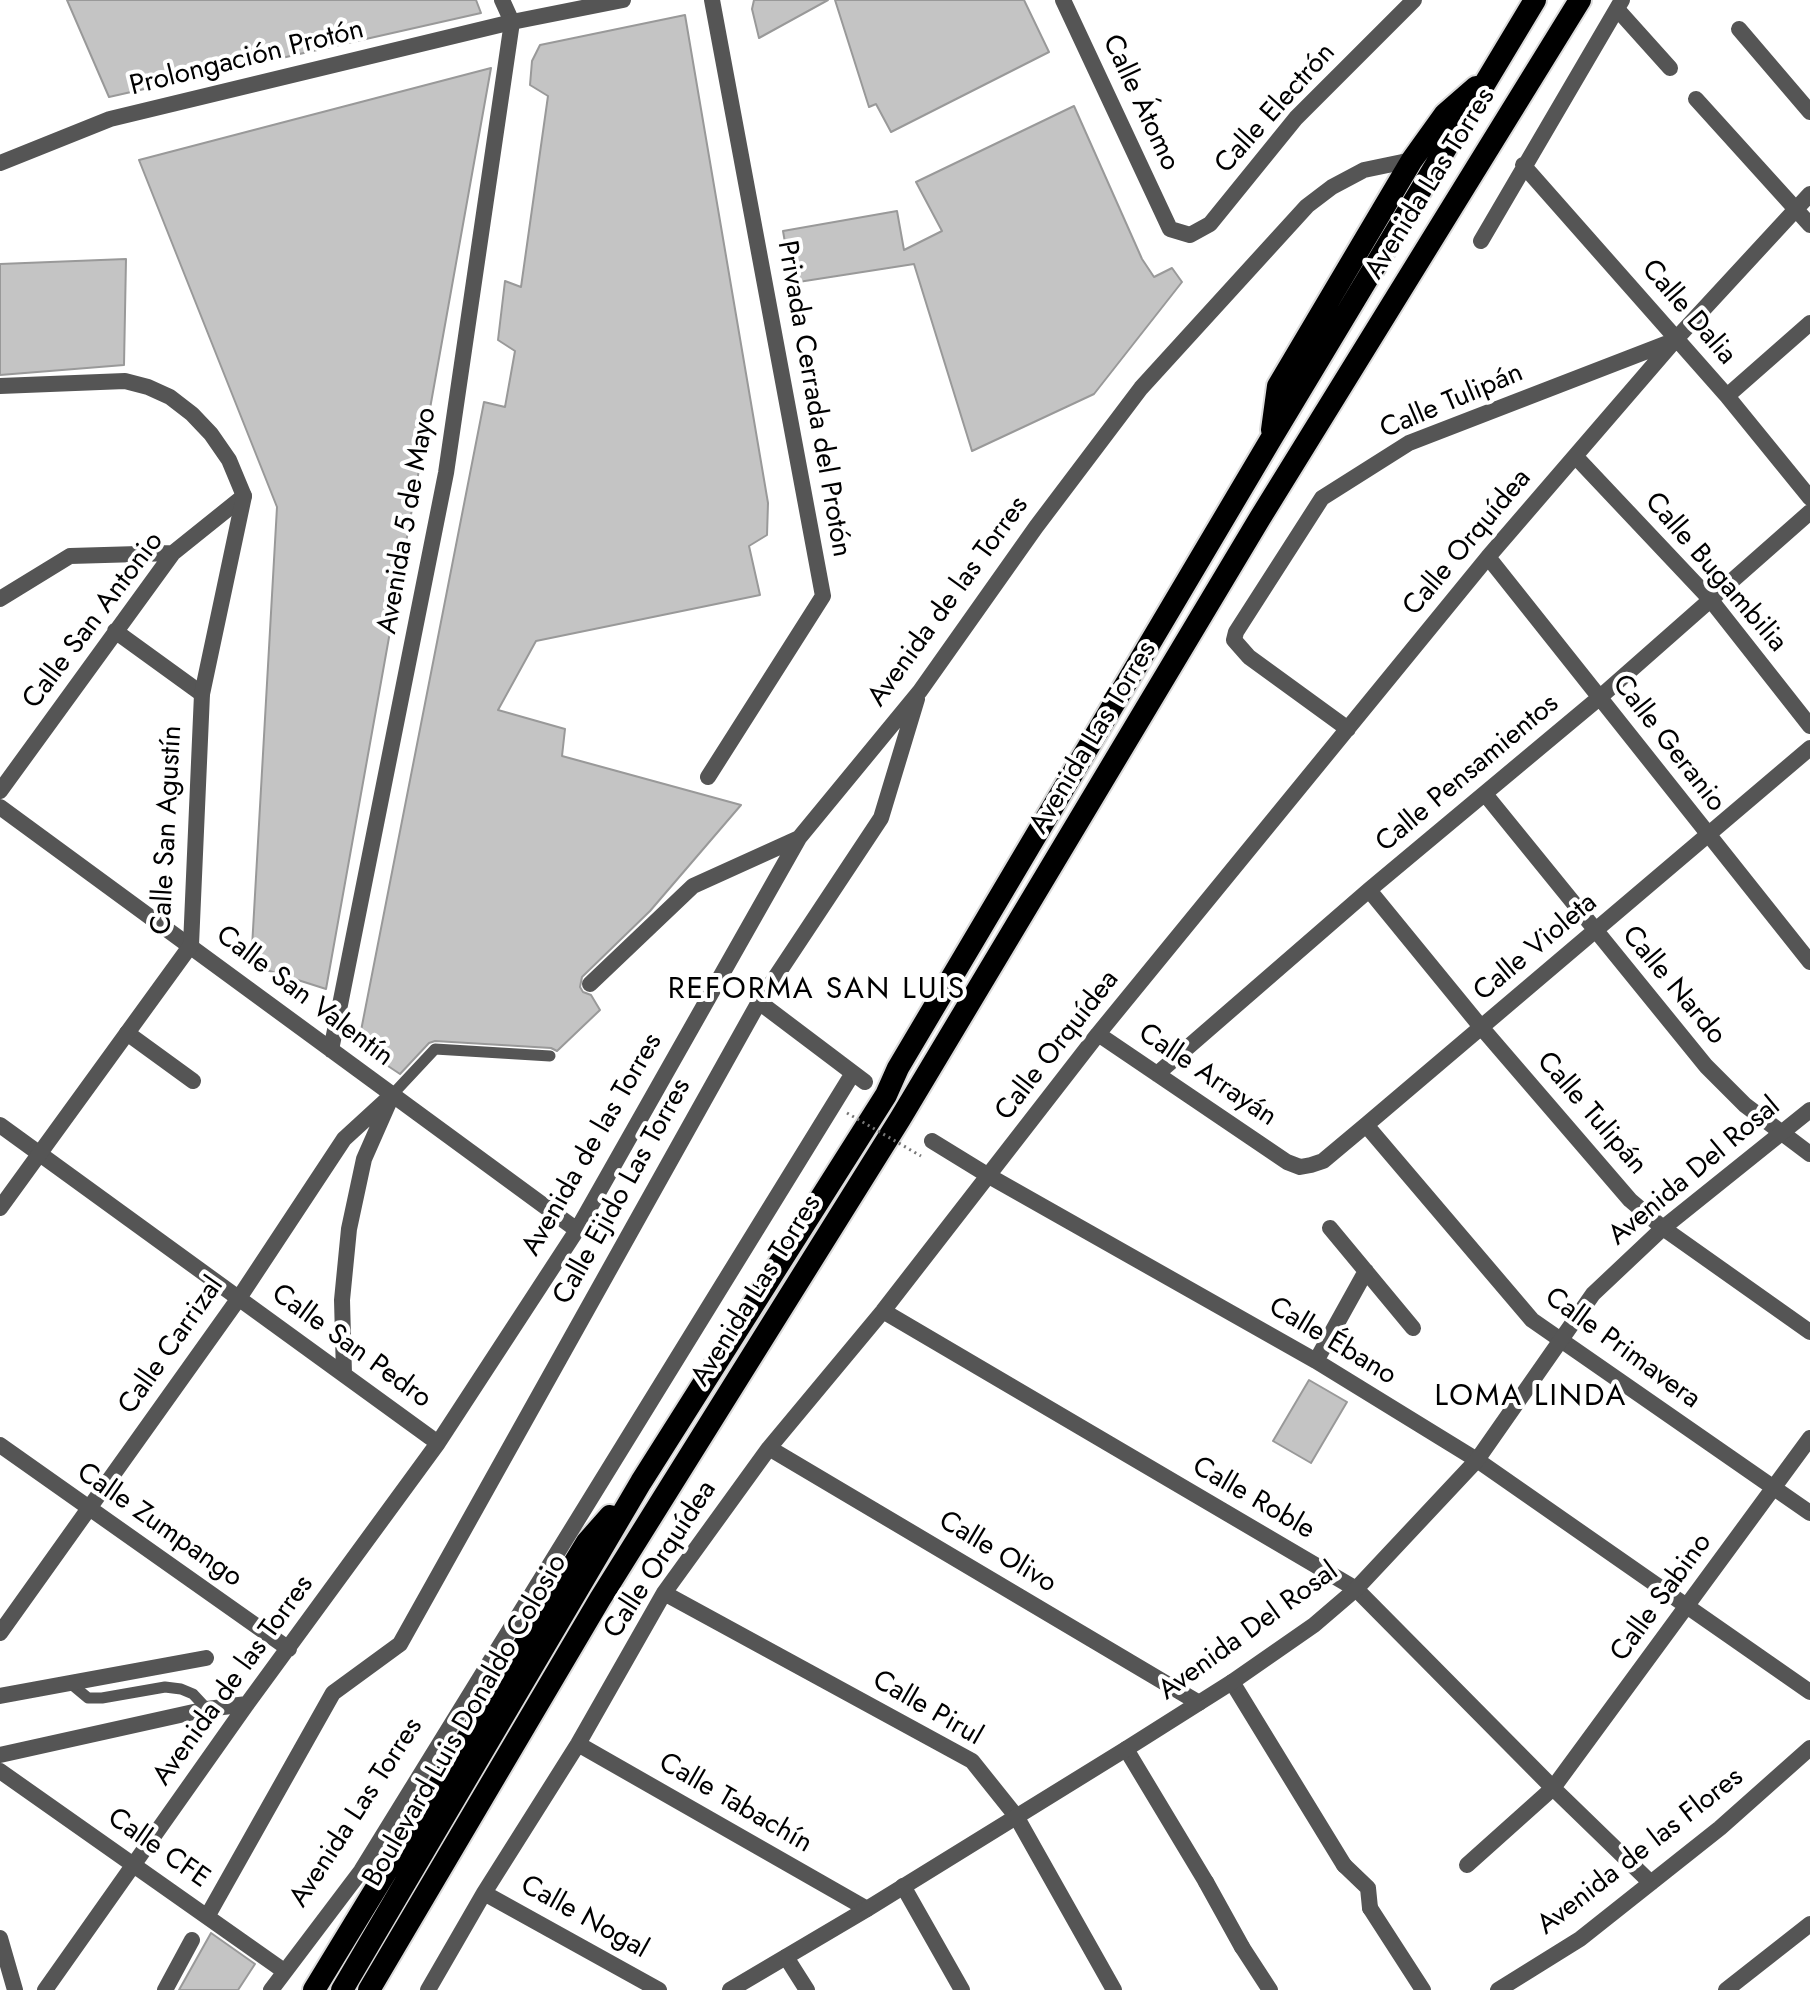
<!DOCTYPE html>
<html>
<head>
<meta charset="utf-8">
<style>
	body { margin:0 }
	canvas { display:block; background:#fff }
</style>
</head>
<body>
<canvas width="1810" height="1990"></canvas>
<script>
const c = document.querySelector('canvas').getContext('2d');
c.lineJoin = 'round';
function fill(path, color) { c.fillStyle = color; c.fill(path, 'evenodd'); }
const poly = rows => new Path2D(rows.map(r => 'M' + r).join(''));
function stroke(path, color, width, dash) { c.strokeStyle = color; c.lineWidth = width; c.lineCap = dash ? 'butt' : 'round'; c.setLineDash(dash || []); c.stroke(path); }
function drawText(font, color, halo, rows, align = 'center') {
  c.font = font + ' Jost,sans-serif'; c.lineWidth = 8; c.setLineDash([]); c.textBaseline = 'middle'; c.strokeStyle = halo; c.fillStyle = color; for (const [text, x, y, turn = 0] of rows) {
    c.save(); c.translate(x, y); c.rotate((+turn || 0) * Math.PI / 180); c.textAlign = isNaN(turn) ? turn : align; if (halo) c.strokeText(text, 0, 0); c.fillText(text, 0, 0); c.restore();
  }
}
const building = poly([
	[67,0,476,0,481,13,109,97,67,0],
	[754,0,828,0,759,38,752,9,754,0],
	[835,0,1024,0,1049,52,891,132,876,104,869,107,835,0],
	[685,15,768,503,767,535,749,546,760,595,536,641,498,710,565,729,562,756,741,805,650,911,582,977,580,987,583,992,591,995,600,1010,557,1051,551,1048,435,1041,429,1043,400,1074,358,1046,484,402,505,407,515,351,498,340,505,281,521,287,548,96,530,85,532,61,540,45,685,15],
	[491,68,326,989,251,965,277,507,139,160,491,68],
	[1074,106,1142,259,1154,277,1172,268,1182,282,1094,394,972,451,914,264,792,283,783,231,897,211,904,250,942,231,916,182,1074,106],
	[126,259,124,365,0,375,0,264,126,259],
	[1309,1380,1347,1402,1311,1463,1273,1441,1309,1380],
	[211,1933,255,1964,238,1990,179,1990,211,1933]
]);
const service = poly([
	[392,1095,435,1049,550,1056],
	[70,1683,88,1698,102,1698,165,1687,181,1689,193,1694,207,1709]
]);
const pedestrian = poly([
	[1344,1865,1368,1888,1370,1908],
	[1206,1882,1242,1947]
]);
const minor = poly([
	[1063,0,1170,229,1190,235,1210,224,1296,118,1414,0],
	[1617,9,1670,68],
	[1739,29,1810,112],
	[1696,99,1810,225],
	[1523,165,1727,396,1810,498],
	[1481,241,1622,0],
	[1727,396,1810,323],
	[1576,457,1710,599,1810,726],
	[1488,557,1810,962],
	[0,599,70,556,173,553],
	[115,631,202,694],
	[1348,729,1249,657,1234,640,1236,632,1322,498,1409,443,1673,341],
	[708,777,823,596,712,0],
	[0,791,173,553,244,496],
	[1485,794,1706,1066,1745,1105,1810,1154],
	[0,807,577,1230],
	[1369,890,1481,1027,1630,1200,1663,1228,1810,1332],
	[590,984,693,886,799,838],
	[759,1002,865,1082],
	[127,1033,193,1081],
	[1098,1034,1287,1162,1300,1167,1311,1165,1323,1161,1366,1125,1810,748],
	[331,1050,446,473,512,22,502,0],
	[1157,1074,1369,890,1599,698,1810,512],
	[0,1125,438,1443],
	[1366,1125,1532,1320,1810,1513],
	[932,1141,989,1176,1316,1361,1477,1460,1810,1692],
	[1330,1228,1413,1328],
	[883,1311,1356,1589,1553,1788,1810,1438],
	[1316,1361,1366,1271],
	[344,1374,342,1300,349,1229,364,1159,390,1100],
	[0,1445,289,1649],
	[769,1448,1199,1703],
	[664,1593,972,1761,1016,1816,1114,1990],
	[0,1633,239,1298,344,1139,392,1095],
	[1232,1682,1344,1865],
	[0,1696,206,1658],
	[578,1744,867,1909],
	[1126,1749,1206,1882],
	[0,1755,207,1709,247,1704],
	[0,1771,284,1971],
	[1467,1865,1553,1788,1651,1883],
	[903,1886,962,1990],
	[484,1893,659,1990],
	[1370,1908,1423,1990],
	[208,1915,333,1693,400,1644,759,1002,881,818,917,699],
	[0,1938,15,1990],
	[1242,1947,1270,1990],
	[786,1957,807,1990],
	[45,1990,247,1704,438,1443,577,1230,799,838,920,691,1036,527,1141,388,1307,206,1332,187,1364,170,1412,160],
	[165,1990,192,1940],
	[271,1990,361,1871,853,1073],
	[428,1990,484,1893,578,1744,664,1593,769,1448,883,1311,1098,1034,1488,557,1676,339,1810,194],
	[1498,1990,1580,1939,1720,1828,1810,1748],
	[1726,1990,1810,1924]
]);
const tertiary = poly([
	[0,163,110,119,512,22,623,0],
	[0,386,125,381,148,387,170,397,192,414,211,434,229,460,244,496,202,694,191,945,0,1208],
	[730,1990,867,1909,1126,1749,1232,1682,1314,1625,1356,1589,1477,1460,1593,1294,1663,1228,1810,1110]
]);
const trunk = poly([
	[1272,430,1278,386,1412,160,1445,114,1476,87],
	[314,1990,587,1542,610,1516],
	[342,1990,641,1482,886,1095,898,1068,1271,439,1535,0],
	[369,1990,600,1599,900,1119,1260,518,1580,0]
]);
const pathBridge = poly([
	[847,1113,921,1156]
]);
const streetNames = [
	["Prolongación Protón",247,59,-14],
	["Calle Átomo",1140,103,65],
	["Calle Electrón",1276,109,-48],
	["Avenida Las Torres",1431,184,-58],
	["Calle Dalia",1688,313,49],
	["Privada Cerrada del Protón",813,399,80],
	["Calle Tulipán",1452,402,-23],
	["Avenida 5 de Mayo",408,521,-80],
	["Calle Orquídea",1468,543,-50],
	["Calle Bugambilia",1715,573,49],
	["Avenida de las Torres",949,602,-54],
	["Calle San Antonio",94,621,-53],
	["Avenida Las Torres",1094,738,-59],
	["Calle Geranio",1668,744,52],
	["Calle Pensamientos",1468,774,-40],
	["Calle San Agustín",168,830,-87],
	["Calle Violeta",1536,948,-40],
	["Calle Nardo",1673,986,50],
	["Calle San Valentín",304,997,37],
	["Calle Orquídea",1058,1046,-52],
	["Calle Arrayán",1207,1076,34],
	["Calle Tulipán",1591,1114,49],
	["Avenida de las Torres",593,1145,-60],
	["Avenida Del Rosal",1695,1172,-40],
	["Calle Ejido Las Torres",623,1192,-61],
	["Avenida Las Torres",757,1291,-58],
	["Calle Ébano",1332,1342,31],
	["Calle Carrizal",172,1346,-55],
	["Calle San Pedro",351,1347,36],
	["Calle Primavera",1622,1349,36],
	["Calle Roble",1253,1499,30],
	["Calle Zumpango",159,1526,35],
	["Calle Olivo",997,1553,31],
	["Calle Orquídea",661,1560,-57],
	["Calle Sabino",1662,1598,-54],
	["Avenida Del Rosal",1249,1632,-36],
	["Avenida de las Torres",234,1681,-54],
	["Calle Pirul",927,1709,30],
	["Boulevard Luis Donaldo Colosio",466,1721,-60],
	["Calle Tabachín",735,1804,30],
	["Avenida Las Torres",357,1813,-57],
	["Calle CFE",158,1849,35],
	["Avenida de las Flores",1641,1852,-38],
	["Calle Nogal",584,1918,29]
];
const neighbourhoodNames = [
	["REFORMA SAN LUIS",817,991],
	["LOMA LINDA",1531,1398]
];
fill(building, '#c4c4c4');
stroke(building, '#999', 2);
stroke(trunk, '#dbdbdb', 26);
stroke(service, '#555', 11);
stroke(pedestrian, '#555', 16);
stroke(minor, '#555', 16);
stroke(tertiary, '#555', 16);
stroke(trunk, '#000', 22);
stroke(pathBridge, '#777', 3, [2, 4]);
drawText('28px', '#000', '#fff', streetNames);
c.letterSpacing = '2px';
drawText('30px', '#000', '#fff', neighbourhoodNames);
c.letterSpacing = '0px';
</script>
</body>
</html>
